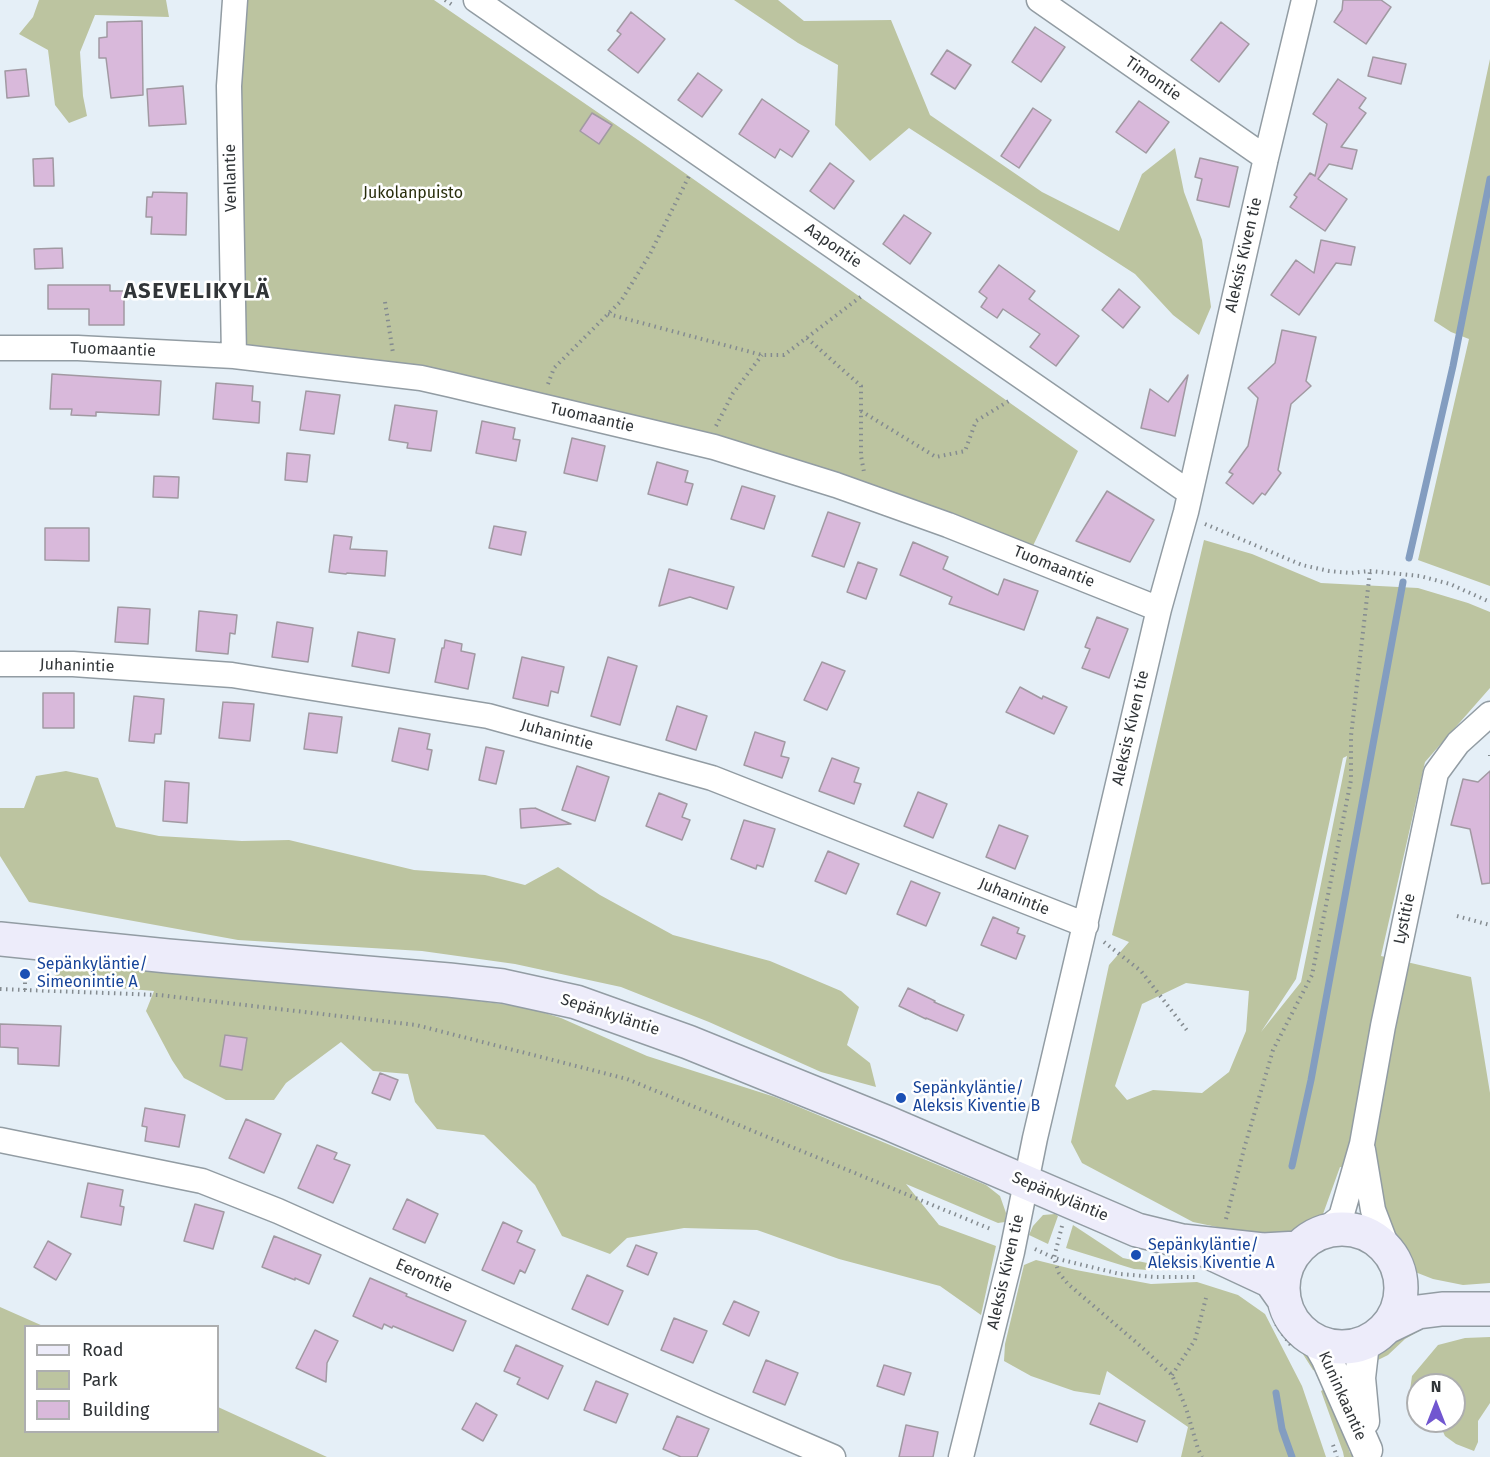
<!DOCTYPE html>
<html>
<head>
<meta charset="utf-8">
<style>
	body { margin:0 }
	#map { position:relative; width:1490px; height:1457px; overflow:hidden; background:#e5eff7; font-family:"Fira Sans",sans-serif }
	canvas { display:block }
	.legend { position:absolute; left:24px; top:1325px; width:195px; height:108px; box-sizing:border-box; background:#fff; border:2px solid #adaeaf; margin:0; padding:8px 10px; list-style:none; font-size:18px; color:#313538 }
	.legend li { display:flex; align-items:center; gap:12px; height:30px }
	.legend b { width:30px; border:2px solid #adaeaf }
	.north { position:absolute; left:1406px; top:1373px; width:60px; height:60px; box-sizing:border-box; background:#fff; border:2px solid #adaeaf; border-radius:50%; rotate:0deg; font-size:16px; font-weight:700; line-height:24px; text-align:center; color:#313538 }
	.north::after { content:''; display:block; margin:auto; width:21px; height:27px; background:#7156d0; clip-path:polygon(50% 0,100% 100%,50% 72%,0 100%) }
</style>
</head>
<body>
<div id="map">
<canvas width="1490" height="1457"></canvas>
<ul class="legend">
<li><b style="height:8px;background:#edecfa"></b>Road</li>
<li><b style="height:16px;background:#bcc4a0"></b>Park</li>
<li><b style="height:16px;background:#d9b9db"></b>Building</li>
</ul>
<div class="north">N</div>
</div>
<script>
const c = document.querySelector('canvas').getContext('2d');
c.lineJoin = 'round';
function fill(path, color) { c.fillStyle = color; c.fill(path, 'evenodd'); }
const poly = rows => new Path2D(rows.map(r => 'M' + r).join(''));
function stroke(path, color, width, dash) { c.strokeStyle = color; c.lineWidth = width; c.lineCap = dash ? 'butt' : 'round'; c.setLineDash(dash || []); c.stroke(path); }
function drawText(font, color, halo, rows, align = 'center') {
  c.font = font + ' "Fira Sans",sans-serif'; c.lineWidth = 5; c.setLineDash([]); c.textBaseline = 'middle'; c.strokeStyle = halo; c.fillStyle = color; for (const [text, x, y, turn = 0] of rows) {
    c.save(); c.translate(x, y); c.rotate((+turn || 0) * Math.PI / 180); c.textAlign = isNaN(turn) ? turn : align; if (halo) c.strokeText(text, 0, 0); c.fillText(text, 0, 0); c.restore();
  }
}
const green = poly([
	[39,0,166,0,169,17,95,15,80,52,83,96,87,116,69,123,55,105,48,50,19,34,33,17],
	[247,0,434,0,638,140,1078,451,1031,550,716,438,247,348,238,91],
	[734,0,778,0,804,21,891,20,930,115,1042,192,1119,231,1142,174,1175,148,1184,192,1202,240,1211,307,1199,335,1173,315,1135,274,909,128,870,161,835,125,838,65,798,43],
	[1490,59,1490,586,1418,560,1469,339,1451,332,1434,321],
	[1204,540,1252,554,1321,583,1418,588,1468,603,1490,612,1490,688,1425,762,1381,956,1471,977,1490,1093,1490,1283,1463,1285,1433,1279,1410,1270,1397,1255,1383,1212,1378,1172,1340,1167,1323,1214,1306,1226,1284,1235,1260,1236,1193,1222,1082,1163,1071,1142,1109,965,1129,942,1112,935],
	[1347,756,1301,982,1261,1032,1296,979,1343,758],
	[1186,983,1249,991,1246,1031,1229,1072,1202,1093,1153,1090,1127,1100,1115,1086,1142,1004],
	[66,771,98,778,116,827,159,836,242,841,289,840,414,870,485,875,525,885,558,867,600,895,673,935,770,961,841,991,859,1007,847,1045,870,1063,876,1087,821,1072,709,1022,621,987,515,964,422,951,238,940,29,902,0,856,0,808,24,808,36,776],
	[79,961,433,995,525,1007,561,1018,647,1056,775,1097,986,1185,1000,1196,1006,1213,1005,1222,998,1223,906,1184,939,1225,996,1246,981,1315,940,1286,839,1259,757,1230,684,1228,627,1238,610,1254,562,1236,535,1185,484,1135,437,1129,415,1102,408,1074,373,1071,341,1042,286,1083,274,1100,226,1100,184,1078,172,1060,146,1011,154,991,58,983,54,973],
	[1055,1214,1058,1216,1048,1244,1029,1235,1033,1226,1043,1215],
	[1073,1225,1123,1258,1152,1264,1148,1270,1134,1269,1066,1248],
	[1036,1260,1076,1270,1151,1284,1197,1282,1238,1295,1265,1314,1302,1386,1326,1457,1181,1457,1188,1427,1107,1371,1100,1395,1074,1391,1031,1376,1004,1361,1005,1344,1024,1265],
	[1254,1290,1269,1293,1290,1328,1308,1351,1320,1373,1313,1370,1275,1310],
	[0,1307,43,1326,26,1326,26,1432,218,1432,218,1407,327,1457,0,1457],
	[1437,1321,1405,1339,1388,1355,1376,1361,1374,1345,1384,1334],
	[1490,1337,1490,1403,1478,1421,1478,1442,1474,1451,1456,1444,1445,1436,1438,1421,1454,1421,1454,1385,1418,1385,1418,1405,1409,1397,1412,1376,1438,1345,1465,1338],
	[1326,1388,1350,1453,1355,1455,1355,1457,1344,1457,1343,1452,1321,1391]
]);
const stream = poly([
	[1409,558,1453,366,1490,179],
	[1292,1166,1311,1080,1403,582],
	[1276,1393,1282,1429,1292,1457]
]);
const building = poly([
	[1343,0,1381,0,1391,7,1366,44,1334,22,1342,10,1343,0],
	[631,12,665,39,638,73,608,50,621,34,617,31,631,12],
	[142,21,143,95,111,98,106,58,99,58,99,38,107,37,107,22,142,21],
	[1221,22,1249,44,1219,82,1191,60,1221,22],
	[1035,27,1065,47,1041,82,1012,62,1035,27],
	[947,50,971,65,955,89,931,74,947,50],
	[1373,57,1406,64,1401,84,1368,76,1373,57],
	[26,69,29,96,7,98,5,71,26,69],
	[698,73,722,90,702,117,678,100,698,73],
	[1338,79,1366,98,1359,108,1366,113,1341,147,1357,150,1352,169,1329,164,1318,179,1347,199,1325,231,1290,207,1297,197,1294,195,1310,173,1315,176,1327,124,1313,114,1338,79],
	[183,86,186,124,149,126,147,89,183,86],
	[762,99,809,131,792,157,780,149,775,158,739,134,762,99],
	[1139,101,1169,122,1146,153,1116,132,1139,101],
	[1033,108,1051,120,1019,168,1001,156,1033,108],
	[592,113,612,125,599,144,580,131,592,113],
	[53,158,54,186,34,186,33,159,53,158],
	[1200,158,1238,167,1229,207,1197,200,1202,179,1195,177,1200,158],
	[830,163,854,181,834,209,810,191,830,163],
	[153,192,187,193,186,235,151,234,152,217,146,217,147,197,152,197,153,192],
	[904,215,931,233,910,264,883,244,904,215],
	[1321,240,1355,247,1351,265,1336,263,1299,315,1271,295,1296,260,1314,273,1321,240],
	[62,248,63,268,35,269,34,249,62,248],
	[999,265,1035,291,1029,299,1079,336,1056,366,1030,347,1040,334,1003,309,997,318,981,307,987,298,979,292,999,265],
	[48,285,110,285,110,291,124,291,124,325,89,325,89,309,48,309,48,285],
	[1119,289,1140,307,1123,328,1102,310,1119,289],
	[1282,330,1316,337,1306,381,1311,386,1291,404,1278,470,1281,473,1265,495,1262,493,1253,504,1226,483,1233,474,1229,472,1248,446,1258,398,1248,388,1275,363,1282,330],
	[52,374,161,381,159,415,96,412,96,416,71,415,72,409,50,409,52,374],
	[1188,375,1175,436,1141,428,1150,389,1168,402,1188,375],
	[216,383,253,386,252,401,260,402,259,423,213,419,216,383],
	[306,391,340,395,334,434,300,430,306,391],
	[395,405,437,411,431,451,407,448,408,443,389,440,395,405],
	[482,421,515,428,513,439,520,440,516,461,476,453,482,421],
	[572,438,605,446,597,481,564,473,572,438],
	[287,453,310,455,307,482,285,480,287,453],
	[657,462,688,471,685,482,693,484,687,505,648,494,657,462],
	[154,476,179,477,178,498,153,497,154,476],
	[742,486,775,496,764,529,731,519,742,486],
	[1107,491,1154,520,1130,562,1076,541,1107,491],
	[828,512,860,523,844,567,812,556,828,512],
	[494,526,526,532,521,555,489,548,494,526],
	[45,528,89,528,89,561,45,560,45,528],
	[334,535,352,537,350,549,387,551,385,576,347,573,346,574,329,572,334,535],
	[913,542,948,557,943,569,998,595,1004,579,1038,591,1024,630,949,604,952,597,900,575,913,542],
	[858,562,877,569,866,599,847,592,858,562],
	[669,569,734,587,727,609,690,597,659,606,669,569],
	[118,607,150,609,148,644,115,642,118,607],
	[199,611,237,615,235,634,230,633,228,654,196,651,199,611],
	[1097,617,1128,629,1109,678,1082,668,1090,649,1085,647,1097,617],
	[277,622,313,628,308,662,272,657,277,622],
	[358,632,395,639,389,673,352,666,358,632],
	[445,640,462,644,461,651,475,654,468,689,435,682,442,648,444,648,445,640],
	[522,657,564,667,558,693,551,691,548,706,513,698,522,657],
	[608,657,637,666,620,725,591,716,608,657],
	[822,662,845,671,827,710,804,700,822,662],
	[1020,687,1042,699,1043,696,1067,707,1054,734,1006,712,1020,687],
	[43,693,74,693,74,728,43,728,43,693],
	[134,696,164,699,161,734,155,734,154,743,129,741,134,696],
	[223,702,254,704,250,741,219,738,223,702],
	[677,706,707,716,696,750,666,740,677,706],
	[309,713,342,717,337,753,304,749,309,713],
	[399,728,430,734,427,749,432,750,428,770,392,761,399,728],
	[755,732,785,742,781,756,789,758,782,778,744,765,755,732],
	[486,747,504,751,496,784,479,780,486,747],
	[832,758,859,768,854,782,861,784,854,804,819,791,832,758],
	[577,766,609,777,595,821,562,810,577,766],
	[1490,771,1490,883,1482,884,1470,829,1451,825,1463,779,1478,782,1490,771],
	[165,781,189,783,187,823,163,821,165,781],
	[918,792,947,804,933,838,904,826,918,792],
	[659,793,687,804,682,817,690,820,682,840,646,826,659,793],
	[535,808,571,824,521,828,520,809,535,808],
	[744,820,775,829,763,867,757,865,756,869,731,859,744,820],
	[999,825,1028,836,1015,869,986,857,999,825],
	[828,851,859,864,846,894,815,881,828,851],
	[911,881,940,893,926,926,897,914,911,881],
	[993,917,1019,928,1017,933,1025,936,1016,959,981,945,993,917],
	[908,988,935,1001,934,1002,964,1015,957,1031,926,1018,926,1019,899,1006,908,988],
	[0,1024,61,1026,59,1066,18,1064,18,1048,0,1047,0,1024],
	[225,1035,247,1038,242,1070,220,1066,225,1035],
	[380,1073,398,1080,390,1100,372,1093,380,1073],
	[145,1108,185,1115,179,1147,145,1141,147,1127,142,1126,145,1108],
	[246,1119,281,1134,264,1173,229,1158,246,1119],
	[317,1145,337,1153,334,1159,350,1165,333,1203,298,1188,317,1145],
	[88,1183,123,1190,120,1206,124,1207,121,1225,81,1217,88,1183],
	[407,1199,438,1214,425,1243,393,1229,407,1199],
	[195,1204,224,1212,213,1249,184,1241,195,1204],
	[503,1222,522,1231,517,1242,535,1250,525,1273,520,1270,514,1284,482,1270,503,1222],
	[274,1236,321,1255,309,1284,295,1278,295,1280,262,1267,274,1236],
	[48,1241,71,1254,56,1280,34,1267,48,1241],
	[636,1245,657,1253,648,1275,627,1266,636,1245],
	[587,1275,623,1291,608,1325,572,1309,587,1275],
	[370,1278,407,1294,406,1296,466,1321,453,1351,393,1326,392,1328,384,1324,382,1329,353,1316,370,1278],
	[734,1301,759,1312,749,1336,723,1324,734,1301],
	[674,1318,707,1331,693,1363,661,1350,674,1318],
	[315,1330,338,1341,327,1363,326,1382,296,1368,315,1330],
	[516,1345,563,1366,548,1399,517,1384,520,1378,504,1371,516,1345],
	[766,1360,798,1373,785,1405,753,1392,766,1360],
	[884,1365,911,1373,904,1395,877,1386,884,1365],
	[596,1381,628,1394,616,1423,584,1410,596,1381],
	[476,1403,497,1415,483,1441,462,1429,476,1403],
	[1099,1403,1145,1421,1137,1442,1090,1424,1099,1403],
	[677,1416,709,1429,697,1457,681,1457,663,1449,677,1416],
	[906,1425,938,1432,933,1457,899,1457,906,1425]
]);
const path = poly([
	[445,0,454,6],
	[385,302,393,353],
	[608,314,762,355,784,355,863,295],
	[807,338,861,386,861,456,864,472],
	[548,384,554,368,621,301,650,254,690,174],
	[861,411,936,457,965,451,976,421,1012,399],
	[716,426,733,393,762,355],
	[1205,524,1302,565,1329,571,1350,573,1370,571,1420,576,1450,584,1490,602],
	[1490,756,1490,755],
	[1457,916,1490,925],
	[1104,942,1141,971,1189,1033],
	[0,989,159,995,416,1025,627,1079,993,1230],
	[25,990,25,974],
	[1226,1219,1244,1149,1273,1050,1312,975,1351,780,1351,736,1370,571],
	[1062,1226,1054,1258,1059,1273,1068,1284,1137,1343,1172,1375,1186,1408,1198,1449,1202,1457],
	[1035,1249,1054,1258,1120,1274,1155,1277,1197,1277],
	[1276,1324,1292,1347],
	[1172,1375,1195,1340,1206,1298],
	[1333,1445,1337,1457]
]);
const minor = poly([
	[476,0,1190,493],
	[1039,0,1266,158],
	[0,348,78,348,234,356,421,378,452,385,714,447,836,485,948,525,1159,609],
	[234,356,229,86,235,0],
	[0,664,73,664,232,675,488,716,712,778,1086,925],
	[0,1140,202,1181,278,1211,710,1404,833,1457],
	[1363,1150,1373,1210,1389,1252],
	[1322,1232,1341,1217,1362,1144,1383,1026,1436,773,1458,743,1490,714],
	[961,1457,1012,1252,1035,1138,1159,609,1186,512,1266,158,1304,0]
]);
const tertiary = poly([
	[1318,1343,1327,1359,1367,1450],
	[1364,1421,1360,1378,1364,1343]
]);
const secondary = poly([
	[0,939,168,956,449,980,503,986,576,1002,688,1042,888,1123,1137,1230,1182,1241,1263,1250,1298,1248],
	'1283 1288a59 59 0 1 1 118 0a59 59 0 1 1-118 0Z',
	[1211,1253,1271,1281,1283,1298],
	[1387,1327,1418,1312,1442,1309,1490,1309]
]);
const markers = [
	[25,974,6,"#1a4fb4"],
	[901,1098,6,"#1a4fb4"],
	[1136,1255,6,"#1a4fb4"]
];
const streetNames = [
	["Timontie",1153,79,35],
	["Venlantie",231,178,-91],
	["Aapontie",833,246,35],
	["Aleksis Kiven tie",1244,255,-77],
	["Tuomaantie",113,350,2],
	["Tuomaantie",592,418,13],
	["Tuomaantie",1054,567,22],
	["Juhanintie",77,666,2],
	["Aleksis Kiven tie",1131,728,-77],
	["Juhanintie",557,735,16],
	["Juhanintie",1014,897,22],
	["Lystitie",1405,919,-78],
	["Sepänkyläntie",610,1015,18],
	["Sepänkyläntie",1060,1197,23],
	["Aleksis Kiven tie",1006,1272,-77],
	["Eerontie",424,1276,24],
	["Kuninkaantie",1342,1396,66]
];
const parkNames = [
	["Jukolanpuisto",413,194]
];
const transitNames = [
	["Sepänkyläntie/",37,965],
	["Simeonintie A",37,983],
	["Sepänkyläntie/",913,1089],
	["Aleksis Kiventie B",913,1107],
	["Sepänkyläntie/",1148,1246],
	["Aleksis Kiventie A",1148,1264]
];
const districtNames = [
	["ASEVELIKYLÄ",197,292]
];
fill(green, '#bcc4a0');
stroke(stream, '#839dc0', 7);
fill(building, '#d9b9db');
stroke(building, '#a199a2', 1.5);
stroke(minor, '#929ca3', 27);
stroke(tertiary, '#929ca3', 33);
stroke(secondary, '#929ca3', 36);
stroke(path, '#848b90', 4, [1.5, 4.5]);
stroke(minor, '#fff', 24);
stroke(tertiary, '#fff', 30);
stroke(secondary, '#edecfa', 33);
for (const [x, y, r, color] of markers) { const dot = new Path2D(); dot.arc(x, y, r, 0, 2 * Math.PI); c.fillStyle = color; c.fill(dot); stroke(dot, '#fff', 2); }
drawText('16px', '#313538', '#fff', streetNames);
drawText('16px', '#292e0c', '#fff', parkNames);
drawText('16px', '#164399', '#fff', transitNames, 'left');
c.letterSpacing = '1.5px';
drawText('bold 22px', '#313538', '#fff', districtNames);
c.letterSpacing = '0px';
</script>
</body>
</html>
